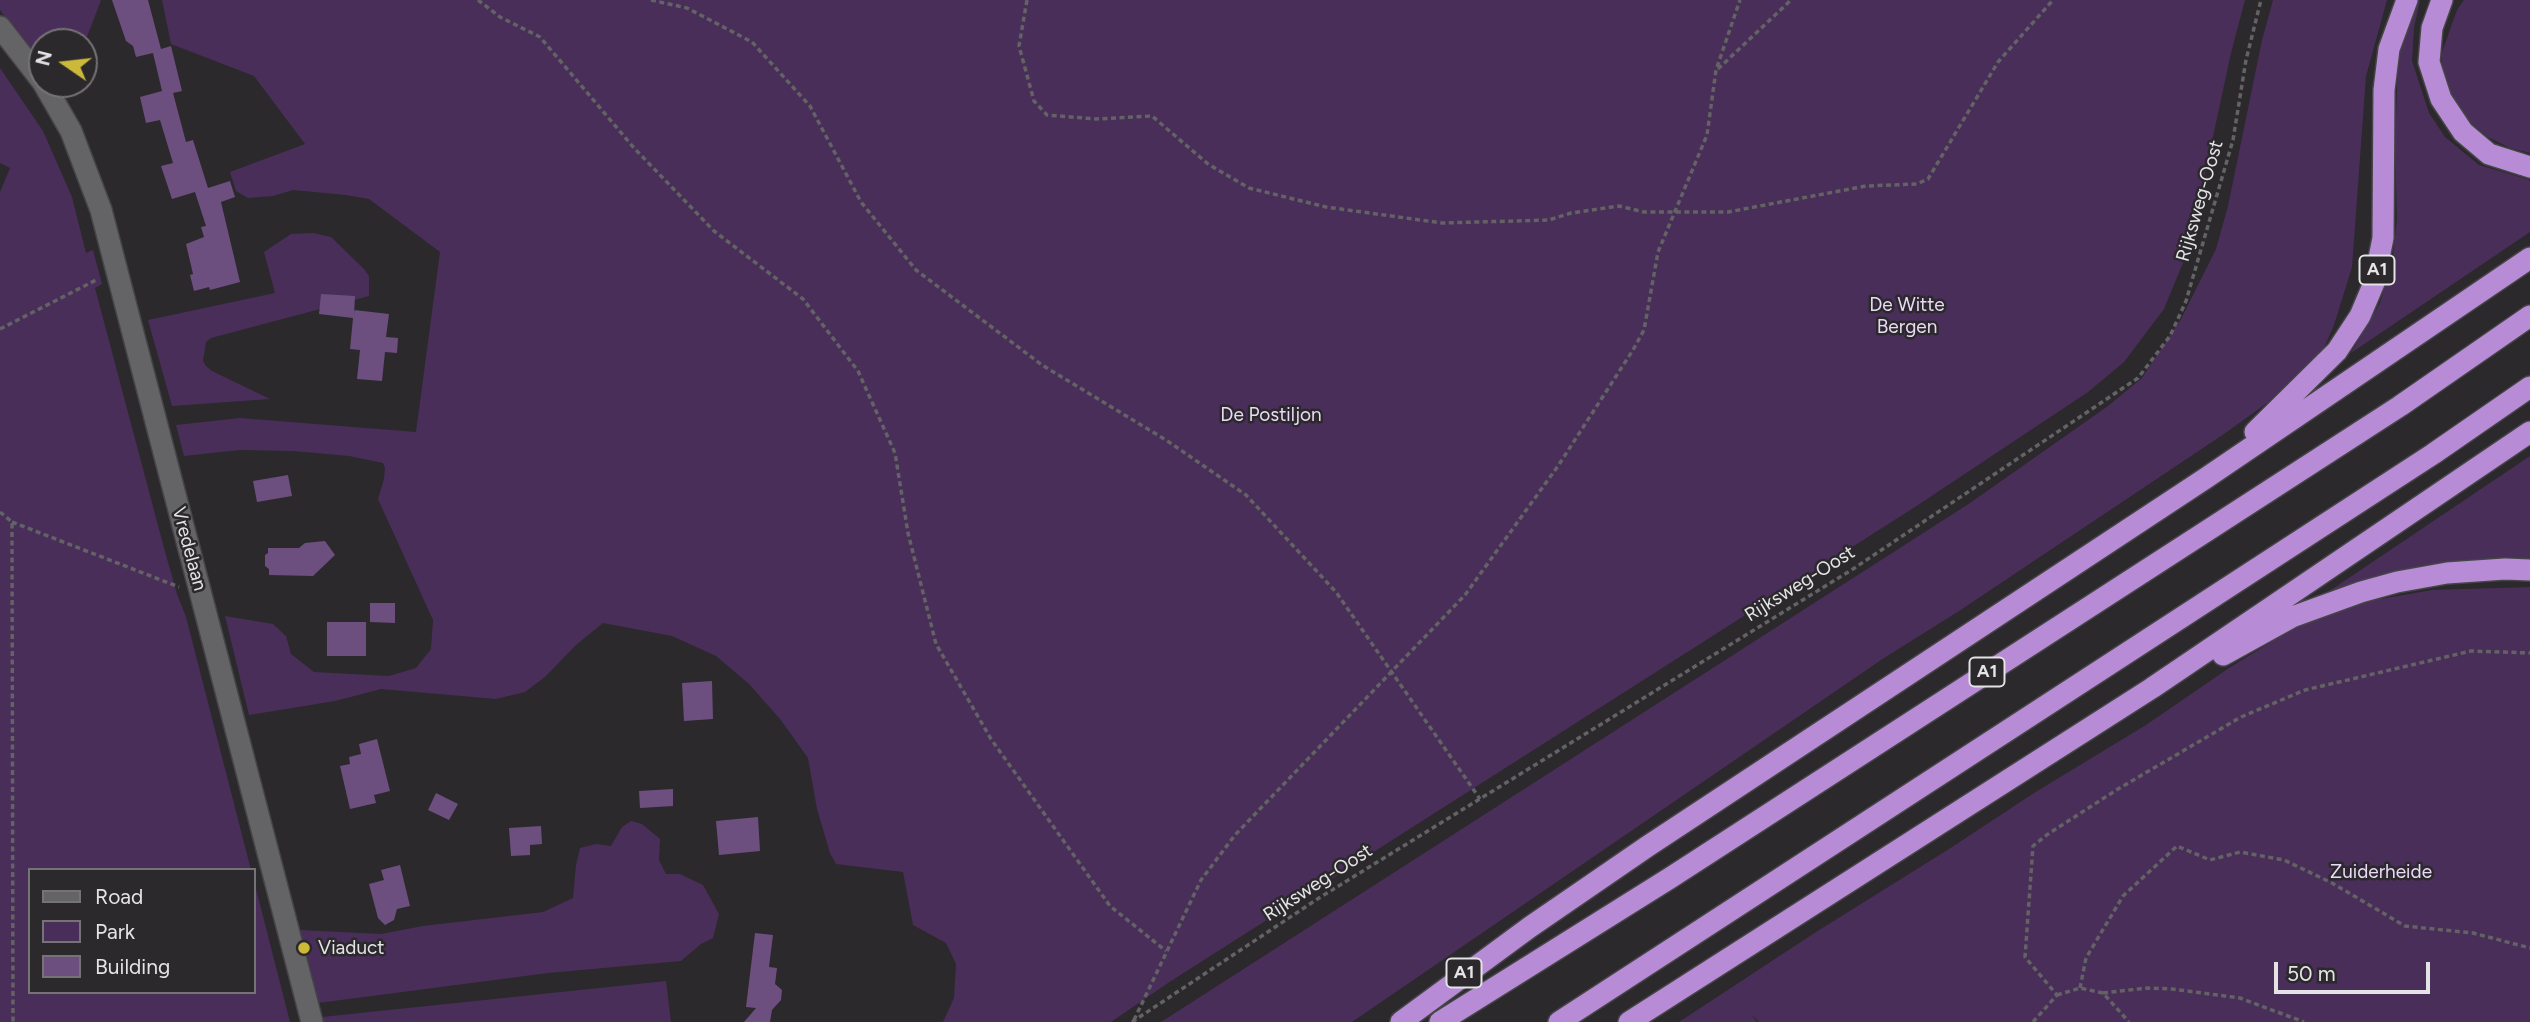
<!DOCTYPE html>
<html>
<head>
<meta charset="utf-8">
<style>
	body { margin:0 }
	#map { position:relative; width:2530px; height:1022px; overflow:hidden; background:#2b292c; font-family:Figtree,sans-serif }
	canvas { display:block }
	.legend { position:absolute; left:28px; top:868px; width:228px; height:126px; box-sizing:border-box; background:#2b292c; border:2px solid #757376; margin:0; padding:9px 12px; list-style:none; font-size:21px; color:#e4e3e5 }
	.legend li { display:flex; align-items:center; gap:14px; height:35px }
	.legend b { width:35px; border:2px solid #757376 }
	.north { position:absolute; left:28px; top:28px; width:70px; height:70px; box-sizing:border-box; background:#2b292c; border:2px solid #757376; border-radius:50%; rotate:284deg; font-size:19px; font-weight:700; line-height:28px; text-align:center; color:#e4e3e5 }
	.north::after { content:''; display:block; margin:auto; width:24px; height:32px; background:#ccb939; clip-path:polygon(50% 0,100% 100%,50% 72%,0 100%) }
	.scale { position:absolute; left:2274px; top:962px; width:156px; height:32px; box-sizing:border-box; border:4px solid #e4e3e5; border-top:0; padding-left:9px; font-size:21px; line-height:24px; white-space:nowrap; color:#e4e3e5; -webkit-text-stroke:5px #2b292c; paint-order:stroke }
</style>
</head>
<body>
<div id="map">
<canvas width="2530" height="1022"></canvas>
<ul class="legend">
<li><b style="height:9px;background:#646366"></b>Road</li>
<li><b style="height:19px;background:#492e5a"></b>Park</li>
<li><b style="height:19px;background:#6c4f7f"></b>Building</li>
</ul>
<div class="north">N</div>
<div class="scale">50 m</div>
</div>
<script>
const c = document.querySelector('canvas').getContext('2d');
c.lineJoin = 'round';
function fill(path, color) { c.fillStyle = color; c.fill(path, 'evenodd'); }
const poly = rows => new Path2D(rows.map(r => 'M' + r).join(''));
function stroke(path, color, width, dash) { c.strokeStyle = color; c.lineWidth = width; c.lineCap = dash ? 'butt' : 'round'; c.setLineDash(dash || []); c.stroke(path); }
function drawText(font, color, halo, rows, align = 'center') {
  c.font = font + ' Figtree,sans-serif'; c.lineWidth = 5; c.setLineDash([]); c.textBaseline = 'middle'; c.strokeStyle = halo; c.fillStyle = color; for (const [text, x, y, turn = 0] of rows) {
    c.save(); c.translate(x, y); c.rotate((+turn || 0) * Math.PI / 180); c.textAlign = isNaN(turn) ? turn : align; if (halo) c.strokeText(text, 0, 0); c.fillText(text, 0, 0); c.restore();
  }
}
const green = poly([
	[0,0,101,0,84,45,84,42,42,42,42,67,0,10],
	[162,0,2245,0,2231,53,2189,248,2164,309,2124,362,2088,392,1915,507,1171,981,1111,1022,943,1022,954,998,956,964,946,943,913,925,903,872,836,864,830,853,817,809,808,758,780,719,749,684,716,656,672,636,603,623,576,645,545,677,525,692,496,699,381,689,335,701,249,715,225,616,273,624,286,636,291,654,314,672,389,676,416,668,431,649,433,620,378,499,384,479,385,468,383,463,349,456,293,451,240,450,184,456,176,425,240,418,416,432,440,252,369,199,346,195,293,190,273,196,248,198,236,191,230,172,305,144,254,76,171,44],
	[2273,0,2387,0,2366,76,2352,267,2334,325,2324,348,2300,373,2267,403,2224,434,1959,611,1884,658,1352,1022,1161,1022,1970,503,2108,406,2142,378,2181,319,2216,249,2228,206,2262,40],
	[2420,0,2414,28,2412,61,2429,113,2445,137,2479,165,2530,180,2530,232,2351,353,2380,303,2392,264,2397,219,2395,145,2398,61,2404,29,2411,11],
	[2464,0,2530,0,2530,153,2510,148,2488,137,2466,119,2453,99,2444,77,2441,55,2457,10],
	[0,68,43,131,72,197,86,253,93,250,102,284,95,288,164,548,177,594,186,617,251,870,30,870,30,992,254,992,254,881,290,1022,0,1022,0,192,10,168,0,163],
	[313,233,331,237,364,269,369,276,369,296,211,338,206,342,203,361,206,366,212,371,270,399,172,406,148,320,275,293,264,252,291,234],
	[2530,456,2530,563,2319,598],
	[2530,587,2530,1022,1759,1022,1750,1013,1757,1022,1679,1022,1816,932,1949,849,2034,793,2146,725,2229,668,2294,628,2327,614,2375,600,2432,590],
	[631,821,642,824,660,839,659,860,666,874,680,874,703,885,719,914,713,938,701,944,681,961,548,973,318,1003,300,930,381,934,423,926,543,912,573,898,576,865,580,848,596,844,611,846,622,827],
	[666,981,671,1022,323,1022,322,1017]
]);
const building = poly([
	[112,0,148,0,161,49,171,46,182,91,173,93,186,142,193,140,208,188,230,181,235,197,221,202,240,282,210,290,209,287,194,291,190,275,193,274,186,244,204,237,201,227,206,226,195,192,172,199,161,166,173,163,160,120,146,123,140,97,162,91,153,53,136,57,133,46,126,41],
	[321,294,355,296,354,315,354,310,389,314,386,337,398,338,397,353,385,352,382,381,357,379,360,350,350,349,353,318,319,314],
	[288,475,292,496,257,502,253,481],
	[325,541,335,555,313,576,269,575,269,569,265,566,265,555,268,553,268,548,299,548,305,543],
	[370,603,395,603,395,623,370,622],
	[327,622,366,622,366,656,327,656],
	[712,681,713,719,684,721,682,683],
	[377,739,390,791,374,795,376,803,350,809,340,766,350,764,349,757,361,754,359,744],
	[673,789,673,806,640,808,639,791],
	[436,793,458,804,449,820,428,810],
	[758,817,760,851,719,855,716,821],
	[541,826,542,844,530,845,530,855,511,856,509,828],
	[400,865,410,906,397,909,394,920,385,925,378,918,369,884,384,880,381,870],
	[755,933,773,935,769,967,777,968,775,984,782,990,781,1000,772,1010,770,1022,744,1022,756,1008,746,1007]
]);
const path = poly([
	[478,0,500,17,540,37,634,148,714,231,803,299,858,371,895,453,908,533,936,644,991,739,1110,906,1166,951],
	[651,0,687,8,752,42,810,106,861,202,916,270,1042,365,1166,440,1246,495,1336,592,1480,799],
	[1027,0,1019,46,1034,101,1047,115,1096,119,1152,116,1208,164,1249,188,1326,207,1442,223,1549,220,1571,213,1619,206,1644,212,1728,212,1866,186,1917,184,1928,179,1998,62,2053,0],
	[1718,69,1791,0],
	[0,329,98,279],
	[0,512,12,522,13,1022],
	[12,522,179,587],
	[2080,988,2086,958,2123,896,2177,846,2210,860,2240,852,2284,860,2332,883,2405,926,2473,933,2530,948],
	[2103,993,2147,988,2172,989,2240,998,2304,1022],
	[2057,995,2080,988,2103,993,2129,1022],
	[1134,1020,1201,880,1235,835,1465,595,1558,466,1633,350,1644,330,1658,252,1707,135,1716,70,1740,0],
	[1132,1022,1319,898,1853,569,2138,378,2170,336,2186,301,2233,140,2246,60,2261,0],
	[2033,1022,2057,995,2025,957,2033,846,2048,834,2118,789,2241,717,2305,690,2471,651,2530,653]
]);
const minor = poly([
	[0,27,42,81],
	[44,84,71,131,101,210,312,1022]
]);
const highway = poly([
	[2442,0,2432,28,2429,62,2441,99,2463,132,2489,154,2530,167],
	[2255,432,2337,351,2360,316,2374,283,2383,238,2384,90,2389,49,2407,0],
	[2223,655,2292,617,2361,592,2397,582,2447,573,2505,569,2530,570],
	[1401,1022,1530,927,1648,846,2206,478,2530,258],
	[1440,1022,1670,878,2400,406,2530,316],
	[1559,1022,2433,454,2530,387],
	[1629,1022,2152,688,2530,432]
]);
const markers = [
	[304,948,7,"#ccb939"]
];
const shields = [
	[2377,270,35],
	[1987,672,35],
	[1464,973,35]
];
const shieldNames = [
	["A1",2377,270],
	["A1",1987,672],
	["A1",1464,973]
];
const streetNames = [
	["Rijksweg-Oost",2200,201,-74],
	["Vredelaan",189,549,75],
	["Rijksweg-Oost",1800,584,-32],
	["Rijksweg-Oost",1318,883,-33]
];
const parkNames = [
	["De Witte",1907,305],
	["Bergen",1907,327],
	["De Postiljon",1271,415],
	["Zuiderheide",2381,872]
];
const poiNames = [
	["Viaduct",318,948]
];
fill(green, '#492e5a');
fill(building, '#6c4f7f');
stroke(minor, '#454446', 24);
stroke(highway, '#454446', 24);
stroke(path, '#636264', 3.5, [5, 3.5]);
stroke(minor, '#646366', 21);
stroke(highway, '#b88bd6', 21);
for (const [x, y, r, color] of markers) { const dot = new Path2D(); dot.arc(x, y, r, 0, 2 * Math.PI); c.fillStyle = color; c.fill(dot); stroke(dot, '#2b292c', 2.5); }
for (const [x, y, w] of shields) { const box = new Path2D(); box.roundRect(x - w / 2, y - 14.5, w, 29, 5); c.fillStyle = '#2b292c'; c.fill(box); stroke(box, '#e4e3e5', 2); }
drawText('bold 18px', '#e4e3e5', null, shieldNames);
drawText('19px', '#e4e3e5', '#2b292c', streetNames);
drawText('19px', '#ebd9f8', '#2b292c', parkNames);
drawText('19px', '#e4e3e5', '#2b292c', poiNames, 'left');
</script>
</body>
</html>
